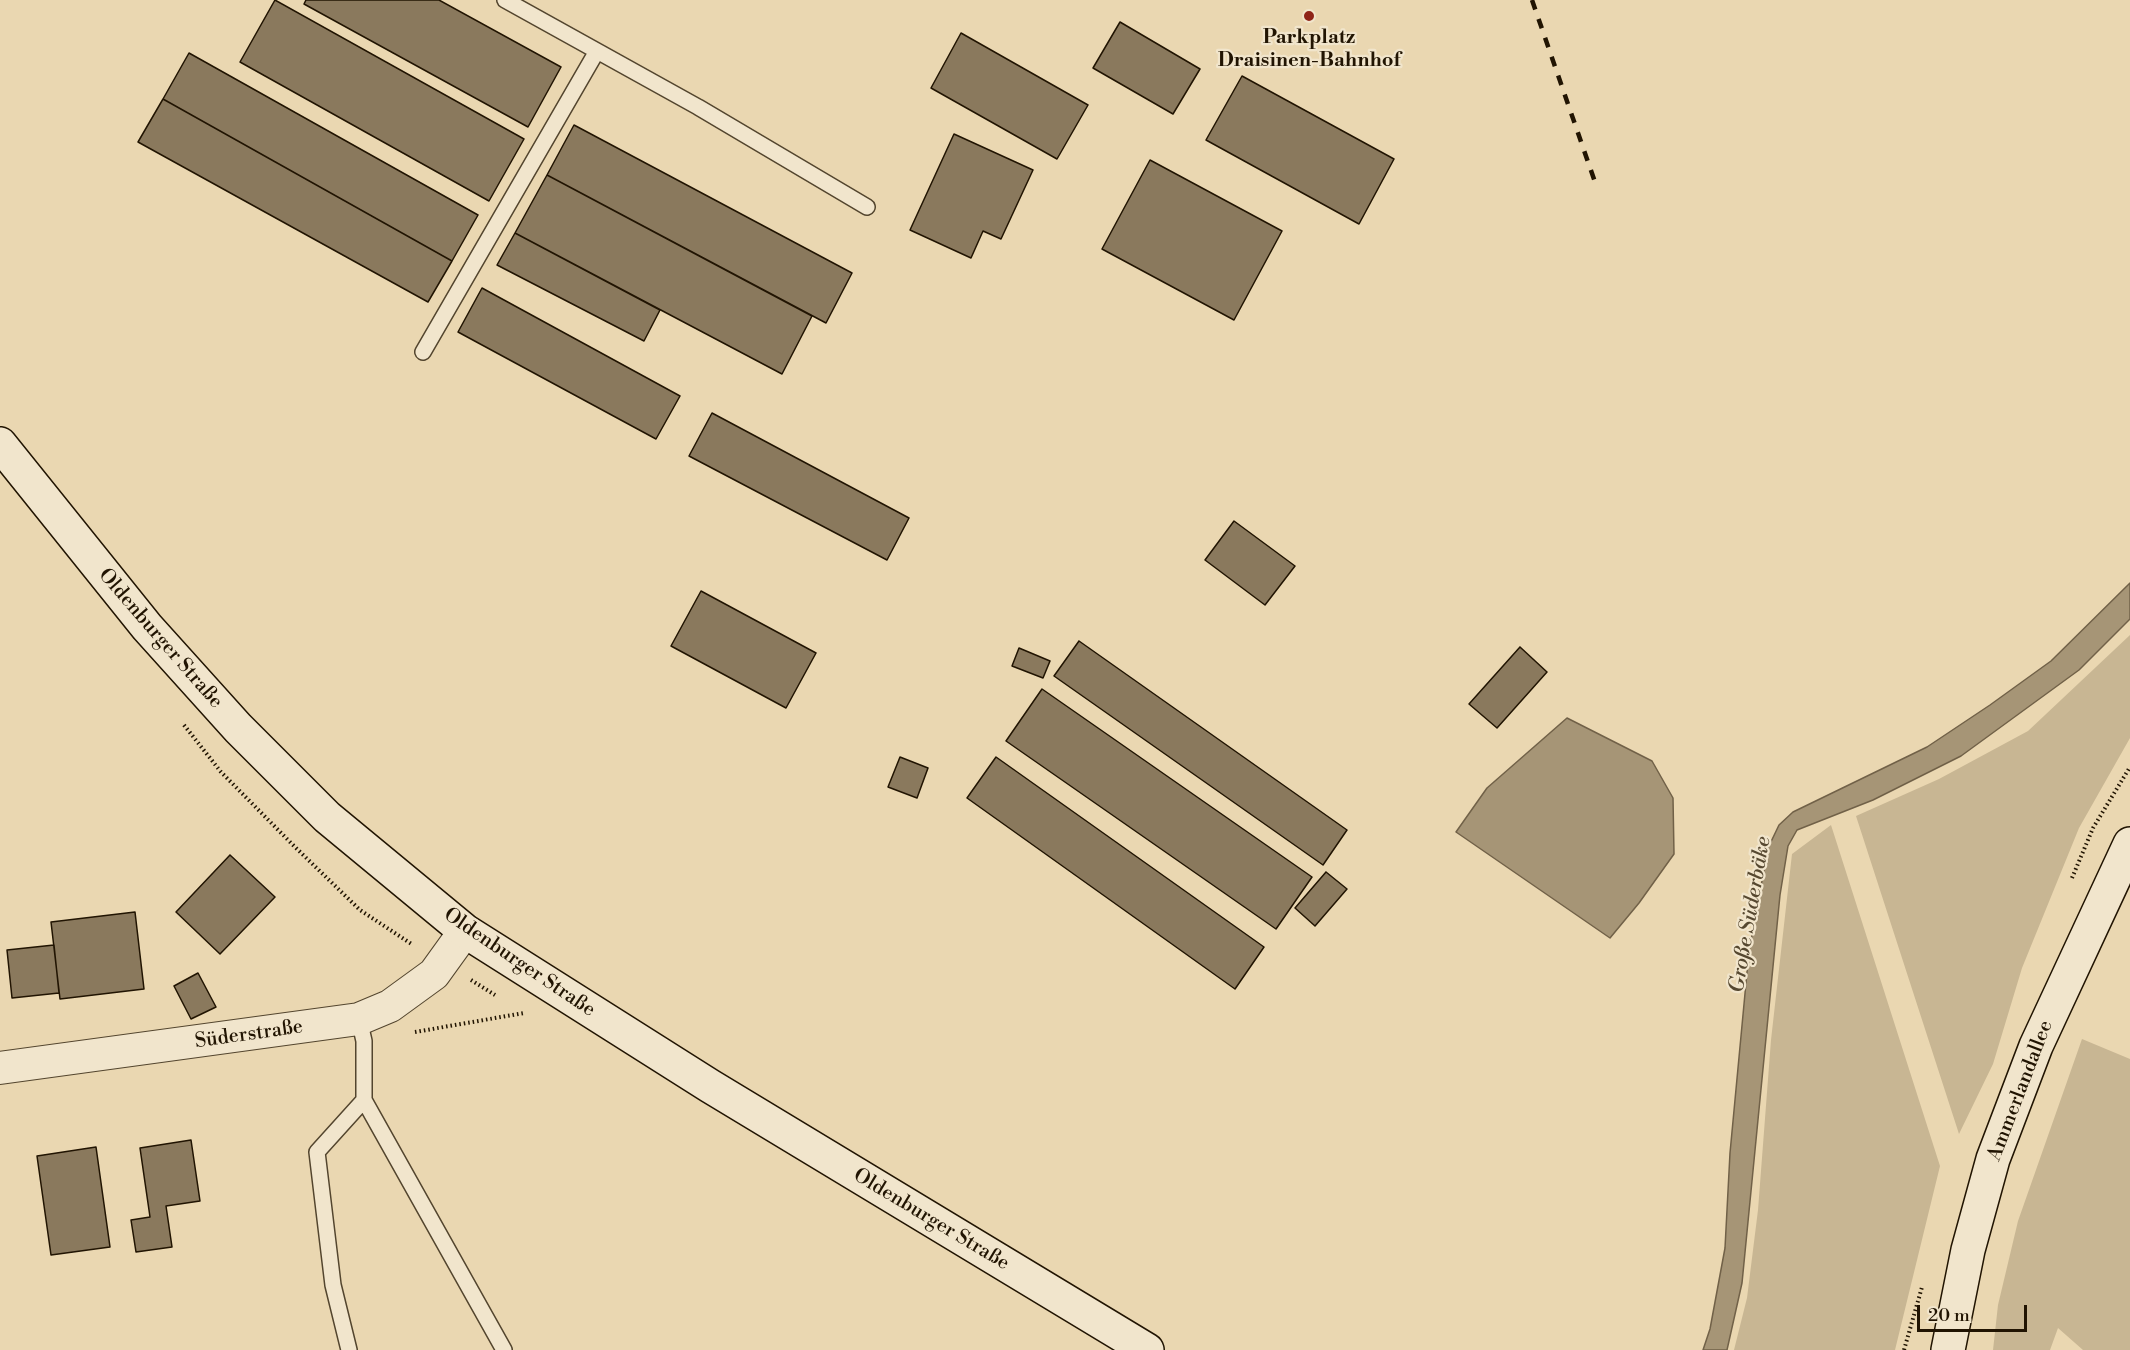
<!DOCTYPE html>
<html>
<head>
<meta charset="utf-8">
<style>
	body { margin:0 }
	#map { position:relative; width:2130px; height:1350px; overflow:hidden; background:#ead7b1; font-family:"Libre Bodoni",serif }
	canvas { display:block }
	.scale { position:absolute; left:1917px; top:1305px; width:110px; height:27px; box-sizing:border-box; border:3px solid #211402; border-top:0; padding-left:8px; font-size:18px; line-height:21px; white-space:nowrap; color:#211402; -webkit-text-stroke:4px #f1e5cc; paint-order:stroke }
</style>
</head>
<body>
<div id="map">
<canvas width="2130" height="1350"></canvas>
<div class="scale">20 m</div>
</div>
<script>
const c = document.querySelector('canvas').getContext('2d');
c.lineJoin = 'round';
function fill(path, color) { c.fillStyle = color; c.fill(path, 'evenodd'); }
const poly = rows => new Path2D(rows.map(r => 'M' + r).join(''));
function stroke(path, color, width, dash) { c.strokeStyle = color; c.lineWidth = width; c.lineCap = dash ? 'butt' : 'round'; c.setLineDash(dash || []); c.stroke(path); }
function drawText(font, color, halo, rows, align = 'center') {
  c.font = font + ' "Libre Bodoni",serif'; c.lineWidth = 4.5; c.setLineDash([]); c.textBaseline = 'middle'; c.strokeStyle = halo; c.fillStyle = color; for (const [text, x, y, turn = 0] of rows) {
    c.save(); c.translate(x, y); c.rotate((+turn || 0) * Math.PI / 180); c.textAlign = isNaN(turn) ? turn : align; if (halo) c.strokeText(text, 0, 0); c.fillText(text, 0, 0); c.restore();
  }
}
const green = poly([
	[2130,635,2130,738,2079,828,2022,968,1993,1064,1959,1134,1856,816,1939,779,2028,731],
	[1831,825,1940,1166,1895,1350,1734,1350,1747,1298,1758,1210,1771,1040,1792,854],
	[2082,1039,2130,1059,2130,1350,2083,1350,2058,1328,2050,1350,1993,1350,1998,1305,2018,1221]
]);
const water = poly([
	[2130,583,2130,619,2079,670,1961,756,1873,800,1797,830,1788,846,1780,895,1742,1283,1727,1350,1703,1350,1710,1329,1725,1248,1730,1153,1749,951,1768,848,1779,825,1793,812,1927,747,1990,705,2051,661,2130,583],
	[1567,718,1652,761,1673,798,1674,854,1639,903,1610,938,1456,832,1487,788,1567,718]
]);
const building = poly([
	[275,0,524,139,489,201,240,62,275,0],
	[306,0,439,0,561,67,528,127,304,4,306,0],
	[1120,22,1200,69,1173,114,1093,68,1120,22],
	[961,33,1088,105,1057,159,931,88,961,33],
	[189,53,478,215,452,261,163,99,189,53],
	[1242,76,1394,159,1359,224,1206,140,1242,76],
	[163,99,452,261,428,302,138,142,163,99],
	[574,125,852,273,826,323,547,175,574,125],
	[954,134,1033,170,1001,239,983,231,971,258,910,230,954,134],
	[1150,160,1282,231,1234,320,1102,249,1150,160],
	[547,175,812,316,782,374,515,233,547,175],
	[515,233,660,310,644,341,497,265,515,233],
	[482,288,680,396,656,439,458,332,482,288],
	[712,413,909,518,887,560,689,456,712,413],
	[1234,521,1295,566,1265,605,1205,560,1234,521],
	[701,591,816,653,786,708,671,646,701,591],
	[1079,641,1347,830,1323,865,1054,676,1079,641],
	[1520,647,1547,672,1497,728,1469,704,1520,647],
	[1019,648,1050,661,1043,678,1012,666,1019,648],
	[1042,689,1312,877,1276,929,1006,741,1042,689],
	[900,757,928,768,917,798,888,787,900,757],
	[996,757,1264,947,1235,989,967,798,996,757],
	[230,855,275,897,220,954,176,912,230,855],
	[1326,872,1347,889,1315,926,1295,908,1326,872],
	[135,912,144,989,60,999,51,922,135,912],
	[54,945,59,993,12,998,7,950,54,945],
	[198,973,216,1007,191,1019,174,986,198,973],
	[191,1140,200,1201,166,1206,172,1247,136,1252,131,1220,150,1217,140,1148,191,1140],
	[96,1147,110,1247,51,1255,37,1156,96,1147]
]);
const path = poly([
	[184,725,221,772,295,847,360,910,413,945],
	[2072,878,2093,828,2130,767],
	[471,980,495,995],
	[415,1032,524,1013],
	[1904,1350,1922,1287]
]);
const service = poly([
	[505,0,698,107,867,207],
	[423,352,597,51],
	[359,1019,364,1041,364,1100,504,1350],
	[349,1350,333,1285,317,1152,364,1100]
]);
const minor = poly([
	[0,1068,359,1019,390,1006,434,974,465,931]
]);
const secondary = poly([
	[0,444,147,627,238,728,327,817,465,931,710,1086,1147,1350],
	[1948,1350,1968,1250,1993,1159,2036,1046,2130,844]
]);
const rail = poly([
	[1532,0,1596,185]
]);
const markers = [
	[1309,16,6,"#8f2418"]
];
const poiNames = [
	["Parkplatz",1309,38],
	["Draisinen-Bahnhof",1309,61]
];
const streetNames = [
	["Oldenburger Straße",160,639,49],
	["Oldenburger Straße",519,963,34],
	["Süderstraße",249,1035,-8],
	["Ammerlandallee",2021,1091,-69],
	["Oldenburger Straße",931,1220,31]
];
const waterNames = [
	["Große Süderbäke",1751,915,-80]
];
fill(green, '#c8b693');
fill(water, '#a69576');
stroke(water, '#716148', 1.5);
fill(building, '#8a795d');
stroke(building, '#211402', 1.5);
stroke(service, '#53452e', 18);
stroke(minor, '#53452e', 34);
stroke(secondary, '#211402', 36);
stroke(path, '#211402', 4, [1.5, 3]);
stroke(service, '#f1e5cc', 15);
stroke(minor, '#f1e5cc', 32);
stroke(secondary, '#f1e5cc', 33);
stroke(rail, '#211402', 4.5, [10, 10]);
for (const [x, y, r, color] of markers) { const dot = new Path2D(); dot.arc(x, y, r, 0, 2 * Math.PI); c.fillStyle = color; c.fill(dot); stroke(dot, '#f1e5cc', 2); }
drawText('bold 20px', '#211402', '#f1e5cc', poiNames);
drawText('20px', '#211402', '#f1e5cc', streetNames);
drawText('italic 21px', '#564830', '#f1e5cc', waterNames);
</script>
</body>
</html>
